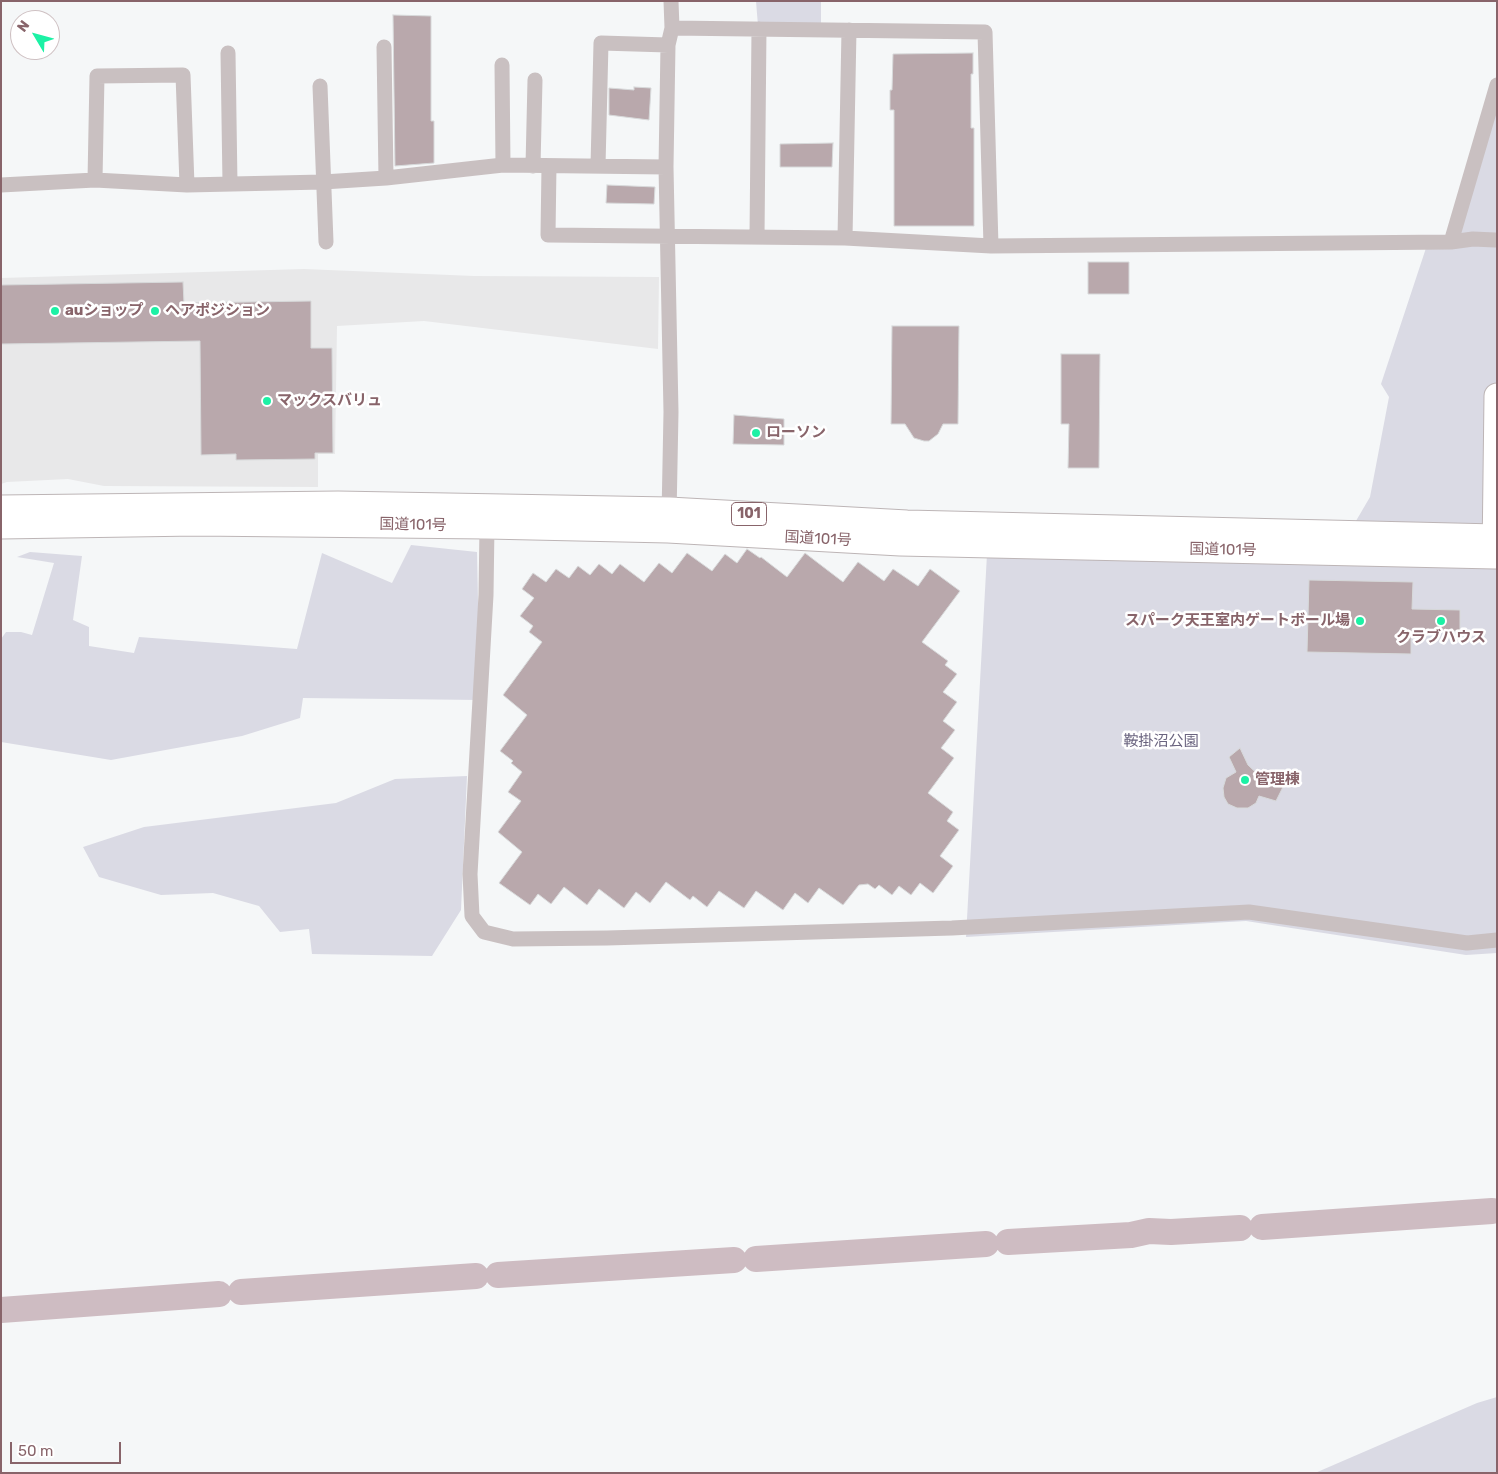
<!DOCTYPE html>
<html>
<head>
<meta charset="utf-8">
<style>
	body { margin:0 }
	#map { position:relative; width:1498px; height:1474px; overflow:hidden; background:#f5f7f8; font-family:Rubik,sans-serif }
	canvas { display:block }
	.frame { position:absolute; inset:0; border:2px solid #88646a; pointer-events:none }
	.north { position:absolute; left:10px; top:10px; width:50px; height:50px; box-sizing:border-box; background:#fff; border:1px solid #cfc1c3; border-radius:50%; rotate:307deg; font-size:14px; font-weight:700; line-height:20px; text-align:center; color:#88646a }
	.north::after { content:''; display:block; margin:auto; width:18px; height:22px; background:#1cf1a5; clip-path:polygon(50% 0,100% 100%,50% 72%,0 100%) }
	.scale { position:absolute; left:10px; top:1442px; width:111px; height:22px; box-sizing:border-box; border:2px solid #88646a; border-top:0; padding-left:6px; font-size:15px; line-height:18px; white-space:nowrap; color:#88646a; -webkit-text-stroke:4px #fff; paint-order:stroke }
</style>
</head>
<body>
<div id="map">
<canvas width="1498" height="1474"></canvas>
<div class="frame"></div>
<div class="north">N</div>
<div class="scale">50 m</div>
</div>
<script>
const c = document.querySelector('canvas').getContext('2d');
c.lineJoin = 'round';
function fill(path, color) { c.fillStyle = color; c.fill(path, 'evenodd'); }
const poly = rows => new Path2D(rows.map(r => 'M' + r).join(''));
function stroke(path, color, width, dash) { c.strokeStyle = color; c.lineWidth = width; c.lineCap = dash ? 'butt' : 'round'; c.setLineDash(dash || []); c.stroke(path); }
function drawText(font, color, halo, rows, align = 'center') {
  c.font = font + ' Rubik,"Noto Sans JP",sans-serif'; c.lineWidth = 5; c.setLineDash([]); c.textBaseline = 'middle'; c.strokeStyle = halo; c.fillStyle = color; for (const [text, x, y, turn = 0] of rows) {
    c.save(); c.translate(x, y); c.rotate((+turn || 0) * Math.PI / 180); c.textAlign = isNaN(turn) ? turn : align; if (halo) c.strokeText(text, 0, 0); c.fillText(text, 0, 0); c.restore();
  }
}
const built = poly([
	[304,269,474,276,659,277,658,349,424,321,337,326,335,454,318,454,318,487,104,486,68,479,7,482,1,484,1,278]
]);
const green = poly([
	[756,1,821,1,821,25,758,26],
	[1497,89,1497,530,1353,526,1370,497,1389,397,1381,384,1427,245,1452,241],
	[411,545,477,552,480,700,303,698,300,718,242,736,111,760,1,742,1,639,6,632,21,632,32,635,54,563,17,557,30,552,82,556,73,620,89,627,89,646,134,653,139,637,297,649,322,553,392,583],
	[987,554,1497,569,1497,953,1466,955,1246,921,966,937],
	[467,776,461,910,432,956,312,954,309,929,280,932,259,906,213,893,161,895,99,877,83,847,144,827,336,803,395,779],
	[1497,1397,1497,1473,1315,1473,1477,1403]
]);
const river = poly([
	[1262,1227,1492,1211],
	[1008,1242,1131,1235,1149,1231,1171,1232,1240,1228],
	[756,1259,986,1244],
	[498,1275,734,1260],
	[241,1292,476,1276],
	[1,1310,219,1294]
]);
const building = poly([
	[393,15,431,16,431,121,434,121,434,163,395,166,393,15],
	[973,53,973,74,971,74,971,128,974,128,974,226,894,226,894,110,890,110,890,90,892,90,893,54,973,53],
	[634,87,651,88,649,120,609,115,609,88,634,90,634,87],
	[833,143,832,167,780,167,780,144,833,143],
	[607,185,655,187,654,204,606,203,607,185],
	[1088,262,1129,262,1129,294,1088,294,1088,262],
	[183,282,184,303,311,301,311,348,332,348,333,453,315,453,315,459,236,460,236,454,201,455,200,341,1,344,1,285,183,282],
	[892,326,959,326,958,424,943,424,938,434,929,441,924,441,914,438,905,424,891,424,892,326],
	[1061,354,1100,354,1099,468,1068,468,1069,424,1061,424,1061,354],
	[734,415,784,419,784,445,733,444,734,415],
	[747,549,760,558,761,557,787,577,805,553,843,582,858,562,884,581,893,569,918,586,930,569,960,591,922,642,948,661,945,665,957,674,943,692,957,702,943,721,955,730,941,748,954,758,928,793,953,812,947,821,959,830,940,856,953,866,933,893,920,883,911,895,899,886,892,895,879,885,875,889,868,884,859,885,843,905,819,888,808,903,795,893,783,910,756,891,744,908,719,891,707,907,693,896,690,900,666,882,650,903,636,892,624,908,599,889,587,905,564,887,551,904,538,894,530,905,499,883,522,852,498,832,521,801,508,792,522,772,511,763,513,761,500,751,527,715,503,695,542,642,529,632,533,626,520,616,534,598,522,589,533,573,546,582,556,569,569,578,578,566,590,575,599,564,612,574,620,564,644,582,659,563,672,573,687,553,712,571,725,554,737,563,747,549],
	[1309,580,1413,582,1412,609,1460,610,1460,631,1411,632,1411,654,1307,652,1309,580],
	[1240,748,1248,765,1266,782,1283,787,1276,801,1259,796,1256,803,1248,808,1237,808,1228,804,1224,797,1223,788,1226,778,1236,772,1229,757,1240,748]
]);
const minor = poly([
	[672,28,985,32,991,246],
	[384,47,386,178],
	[228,53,230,184],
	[502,65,503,165],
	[320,86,326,242],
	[533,166,535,80],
	[549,166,548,235,845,238,991,246,1451,242,1473,239,1495,240],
	[598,166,601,43,668,45],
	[95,180,97,76,183,75,187,185],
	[1,185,95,180,187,185,323,182,386,178,503,165,666,167],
	[757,237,759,29],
	[845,238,849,30],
	[1451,242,1497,85],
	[669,516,671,412,666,167,668,45,672,28,671,1],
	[487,526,486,595,470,874,472,916,484,932,513,939,607,938,952,928,1249,912,1467,943,1497,940]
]);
const trunk = poly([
	[1,508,338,504,669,510,907,523,1496,537],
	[1,526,196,523,487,526,668,530,900,543,1495,556,1497,396]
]);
const markers = [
	[55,311,5,"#1cf1a5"],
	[155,311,5,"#1cf1a5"],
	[267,401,5,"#1cf1a5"],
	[756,433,5,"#1cf1a5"],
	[1360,621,5,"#1cf1a5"],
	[1441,621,5,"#1cf1a5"],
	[1245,780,5,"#1cf1a5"]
];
const shields = [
	[749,514,35]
];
const shieldNames = [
	["101",749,514]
];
const poiNames = [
	["auショップ",65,311],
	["ヘアポジション",165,311],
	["マックスバリュ",277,401],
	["ローソン",766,433],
	["スパーク天王室内ゲートボール場",1350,621,"right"],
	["クラブハウス",1441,638,"center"],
	["管理棟",1255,780]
];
const streetNames = [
	["国道101号",413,525,1],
	["国道101号",818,539,3],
	["国道101号",1223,550,1]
];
const parkNames = [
	["鞍掛沼公園",1161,742]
];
fill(built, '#e8e8e9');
fill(green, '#dadae4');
stroke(river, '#cebcc2', 26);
fill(building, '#b9a8ac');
stroke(building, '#d7d9da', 1);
stroke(trunk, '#bdb5b6', 27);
stroke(minor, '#c9c0c1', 15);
stroke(trunk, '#fff', 25);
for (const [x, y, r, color] of markers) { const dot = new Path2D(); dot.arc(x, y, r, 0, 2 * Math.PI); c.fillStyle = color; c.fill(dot); stroke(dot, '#fff', 2); }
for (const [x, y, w] of shields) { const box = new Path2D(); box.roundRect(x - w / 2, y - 11.5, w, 23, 4); c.fillStyle = '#fff'; c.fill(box); stroke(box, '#88646a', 1); }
drawText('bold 14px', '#88646a', null, shieldNames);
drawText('bold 15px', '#88646a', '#fff', poiNames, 'left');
drawText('15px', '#88646a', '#fff', streetNames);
drawText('15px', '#6a647f', '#fff', parkNames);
</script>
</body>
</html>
